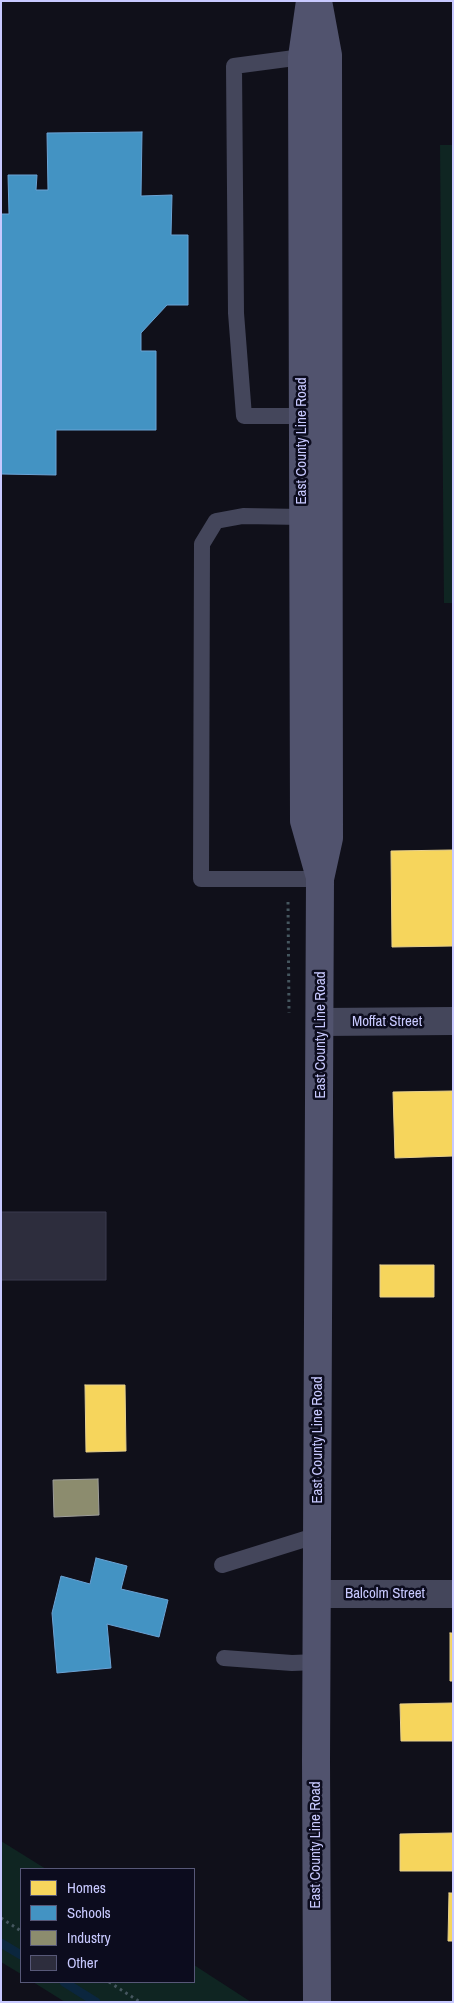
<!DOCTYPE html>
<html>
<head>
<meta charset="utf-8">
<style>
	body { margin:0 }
	#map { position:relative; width:454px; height:2003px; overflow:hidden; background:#10101a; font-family:"Archivo Narrow",sans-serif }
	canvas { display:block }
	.frame { position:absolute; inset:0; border:2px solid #c8c9ff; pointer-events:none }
	.legend { position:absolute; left:20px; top:1868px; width:175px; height:115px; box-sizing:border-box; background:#0c0c1e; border:1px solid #575878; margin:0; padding:6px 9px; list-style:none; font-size:15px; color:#c8c9ff }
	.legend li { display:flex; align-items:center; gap:10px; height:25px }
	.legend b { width:25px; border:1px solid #575878 }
</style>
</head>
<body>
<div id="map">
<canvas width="454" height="2003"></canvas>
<div class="frame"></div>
<ul class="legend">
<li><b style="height:14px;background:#f6d55c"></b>Homes</li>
<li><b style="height:14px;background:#4393c3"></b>Schools</li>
<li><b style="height:14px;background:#8c8c6e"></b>Industry</li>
<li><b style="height:14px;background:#2d2d3d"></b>Other</li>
</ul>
</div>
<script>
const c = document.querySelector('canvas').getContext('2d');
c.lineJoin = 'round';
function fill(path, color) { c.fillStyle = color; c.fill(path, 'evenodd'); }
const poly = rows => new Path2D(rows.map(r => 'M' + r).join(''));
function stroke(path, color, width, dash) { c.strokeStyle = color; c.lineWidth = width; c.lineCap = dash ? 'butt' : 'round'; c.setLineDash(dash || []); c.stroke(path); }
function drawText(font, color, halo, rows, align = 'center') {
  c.font = font + ' "Archivo Narrow",sans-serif'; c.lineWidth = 5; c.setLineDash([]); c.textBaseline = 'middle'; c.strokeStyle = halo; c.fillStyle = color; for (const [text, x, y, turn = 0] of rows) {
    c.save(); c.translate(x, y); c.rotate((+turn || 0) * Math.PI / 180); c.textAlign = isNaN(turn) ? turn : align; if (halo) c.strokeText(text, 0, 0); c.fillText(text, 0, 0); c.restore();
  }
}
const green = poly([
	[440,145,453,145,453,603,444,603],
	[1,1841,46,1869,21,1869,21,1974,1,1962],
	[194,1965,251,2002,65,2002,33,1982,194,1982]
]);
const homes = poly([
	[453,850,453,946,392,947,391,851,453,850],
	[453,1091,453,1156,395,1158,393,1092,453,1091],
	[380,1265,434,1265,434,1297,380,1297,380,1265],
	[85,1385,125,1385,126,1451,86,1452,85,1385],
	[450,1633,453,1633,453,1681,450,1681,450,1633],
	[453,1703,453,1741,401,1741,400,1704,453,1703],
	[453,1833,453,1871,400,1871,400,1834,453,1833],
	[449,1893,453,1893,453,1941,448,1941,449,1893]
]);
const schools = poly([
	[142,132,141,196,172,195,171,235,188,235,188,305,167,305,141,333,141,351,156,351,156,430,56,430,56,475,1,474,1,214,9,214,8,175,37,175,36,190,48,190,47,133,142,132],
	[96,1558,127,1566,121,1589,168,1600,159,1637,107,1624,111,1668,57,1673,52,1613,61,1576,90,1584,96,1558]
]);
const industry = poly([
	[98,1479,99,1515,54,1517,53,1480,98,1479]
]);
const stream = poly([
	[1,1943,21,1955],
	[64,1982,96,2002]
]);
const building = poly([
	[1,1212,106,1212,106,1280,1,1280,1,1212]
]);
const path = poly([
	[288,902,289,1013],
	[1,1918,21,1931],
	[109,1982,140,2002]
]);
const lane = poly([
	[302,57,234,66,236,313,244,416,302,416],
	[302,517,243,516,216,521,202,544,201,879,320,879],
	[222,1565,318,1535],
	[224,1658,292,1663,317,1662]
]);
const street = poly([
	[321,1022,453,1021],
	[317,1594,453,1594]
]);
const secondary = poly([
	[310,1,302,57,304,821,319,874],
	[317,2002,316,1759,320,879,329,838,328,55,318,1]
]);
const streetNames = [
	["East County Line Road",302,441,-90],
	["Moffat Street",387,1022],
	["East County Line Road",321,1035,-90],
	["East County Line Road",318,1440,-90],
	["Balcolm Street",385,1594],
	["East County Line Road",316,1845,-90]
];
fill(green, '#0f2522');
fill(homes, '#f6d55c');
stroke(homes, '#e8d18d', 1);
fill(schools, '#4393c3');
stroke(schools, '#6ba3d5', 1);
fill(industry, '#8c8c6e');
stroke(industry, '#9e9e9a', 1);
stroke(stream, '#0b263e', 9);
fill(building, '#2d2d3d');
stroke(building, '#3b3a4f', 1);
stroke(path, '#45565f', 3, [2.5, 4]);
stroke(lane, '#44465b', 16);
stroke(street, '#44465b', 28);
stroke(secondary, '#51536e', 28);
drawText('15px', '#c8c9ff', '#0c0c1e', streetNames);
</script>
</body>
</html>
